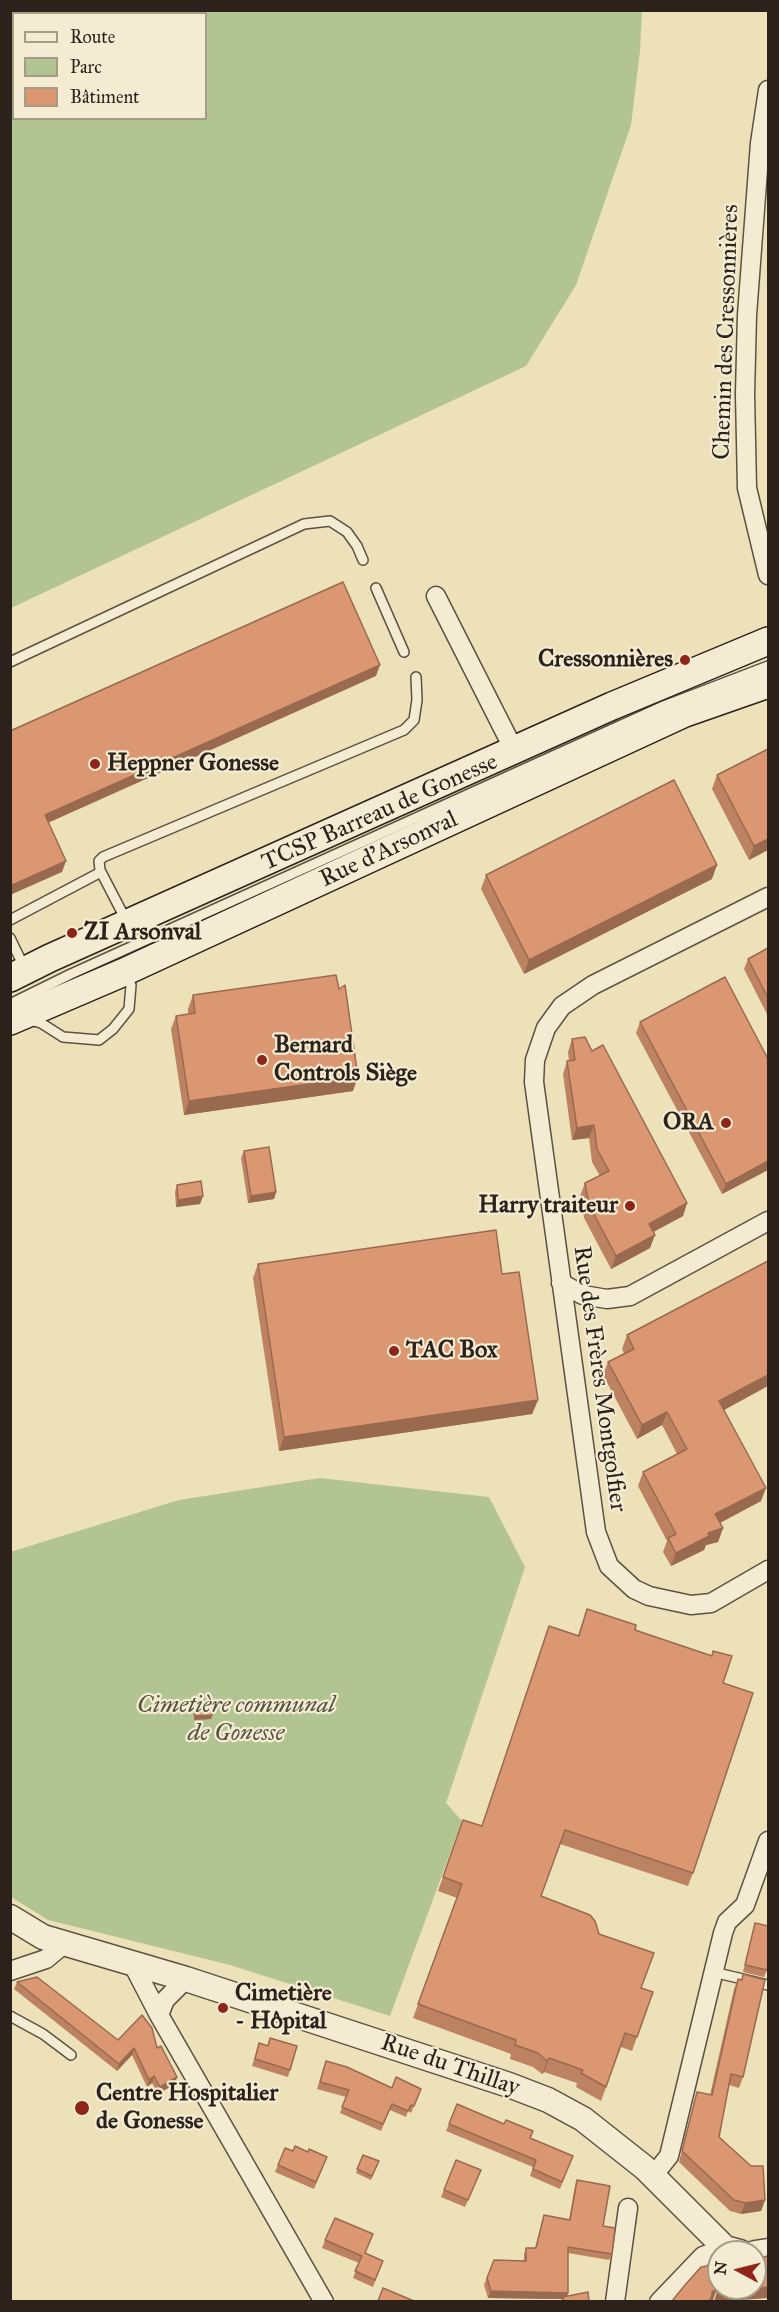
<!DOCTYPE html>
<html>
<head>
<meta charset="utf-8">
<style>
	body { margin:0 }
	#map { position:relative; width:779px; height:2312px; overflow:hidden; background:#ede1b9; font-family:"IM FELL Great Primer",serif }
	canvas { display:block }
	.frame { position:absolute; inset:0; border:12px solid #2d211c; pointer-events:none }
	.legend { position:absolute; left:12px; top:12px; width:195px; height:108px; box-sizing:border-box; background:#f3ecd2; border:2px solid #a49b89; margin:0; padding:8px 10px; list-style:none; font-size:18px; color:#2d211c }
	.legend li { display:flex; align-items:center; gap:12px; height:30px }
	.legend b { width:30px; border:2px solid #a49b89 }
	.north { position:absolute; left:707px; top:2240px; width:60px; height:60px; box-sizing:border-box; background:#f3ecd2; border:2px solid #a49b89; border-radius:50%; rotate:277deg; font-size:16px; font-weight:700; line-height:24px; text-align:center; color:#2d211c }
	.north::after { content:''; display:block; margin:auto; width:21px; height:27px; background:#8f2418; clip-path:polygon(50% 0,100% 100%,50% 72%,0 100%) }
</style>
</head>
<body>
<div id="map">
<canvas width="779" height="2312"></canvas>
<div class="frame"></div>
<ul class="legend">
<li><b style="height:8px;background:#f3ecd2"></b>Route</li>
<li><b style="height:16px;background:#b3c493"></b>Parc</li>
<li><b style="height:16px;background:#db9771"></b>Bâtiment</li>
</ul>
<div class="north">N</div>
</div>
<script>
const c = document.querySelector('canvas').getContext('2d');
c.lineJoin = 'round';
function fill(path, color) { c.fillStyle = color; c.fill(path, 'evenodd'); }
const poly = rows => new Path2D(rows.map(r => 'M' + r).join(''));
function stroke(path, color, width, dash) { c.strokeStyle = color; c.lineWidth = width; c.lineCap = dash ? 'butt' : 'round'; c.setLineDash(dash || []); c.stroke(path); }
function drawText(font, color, halo, rows, align = 'center') {
  c.font = font + ' "IM FELL Great Primer",serif'; c.lineWidth = 4.5; c.setLineDash([]); c.textBaseline = 'middle'; c.strokeStyle = halo; c.fillStyle = color; for (const [text, x, y, turn = 0] of rows) {
    c.save(); c.translate(x, y); c.rotate((+turn || 0) * Math.PI / 180); c.textAlign = isNaN(turn) ? turn : align; if (halo) c.strokeText(text, 0, 0); c.fillText(text, 0, 0); c.restore();
  }
}
const green = poly([
	[10,11,642,10,642,11,640,51,631,125,576,285,526,366,11,608],
	[14,14,206,14,206,118,14,118],
	[320,1478,489,1497,525,1567,446,1803,462,1821,390,2016,230,1965,48,1920,11,1897,10,1552,179,1500]
]);
const service = poly([
	[376,588,404,652],
	[10,662,304,524,330,521,347,532,357,546,363,560],
	[10,920,101,872],
	[127,922,100,870,99,861,103,857,404,730,414,720,417,700,416,677],
	[10,938,25,969],
	[10,1004,71,974,661,707,768,666],
	[29,1020,41,1023,63,1037,99,1040,113,1029,129,1009,131,985,124,975],
	[713,1972,768,1985],
	[10,2016,43,2034,71,2055]
]);
const minor = poly([
	[768,90,760,143,747,315,745,394,747,488,768,575],
	[436,596,514,750],
	[768,897,593,985,562,1006,546,1028,535,1060,534,1082,596,1532,609,1566,634,1589,649,1596,691,1605,711,1603,768,1570],
	[561,1283,583,1295,607,1299,630,1296,768,1221],
	[131,1961,159,2015,324,2302],
	[10,1971,46,1959,64,1944],
	[159,2015,165,2000,186,1979],
	[653,2176,669,2156,723,1933,727,1922,745,1905,768,1841],
	[615,2302,628,2208],
	[659,2302,703,2256,725,2248]
]);
const tertiary = poly([
	[10,1917,43,1937,186,1979,509,2085,548,2100,583,2119,645,2168,725,2248,740,2252],
	[755,2253,768,2251]
]);
const secondary = poly([
	[10,978,50,958,612,706,768,641],
	[10,1021,122,973,685,713,768,684]
]);
const wall = poly([
	[717,775,768,850,749,860,712,789],
	[486,875,712,879,524,974,481,889],
	[768,948,768,1016,744,969,748,959],
	[193,995,353,1091,184,1115,171,1029,176,1016,188,1014,188,1009],
	[640,1022,768,1059,768,1170,722,1194,636,1033],
	[572,1039,592,1051,687,1203,683,1216,653,1232,650,1248,611,1269,584,1218,580,1196,585,1183,600,1176,592,1162,589,1138,572,1140,563,1074,567,1061,569,1061,568,1052],
	[244,1151,276,1192,274,1199,248,1203,241,1158],
	[177,1185,203,1196,200,1204,176,1207,175,1192],
	[258,1264,502,1274,538,1400,532,1414,279,1451,253,1278],
	[627,1335,724,1410,761,1501,720,1523,723,1528,718,1542,706,1545,704,1550,671,1566,663,1552,667,1541,638,1486,643,1472,677,1454,662,1425,637,1439,603,1375,608,1362,624,1353,622,1349],
	[587,1609,635,1630,723,1683,693,1873,688,1886,560,1844,541,1896,599,1934,641,1988,637,2037,632,2051,621,2047,601,2101,576,2087,577,2083,544,2072,542,2074,533,2067,510,2059,511,2054,413,2018,457,1898,438,1891,463,1820,482,1826,578,1635],
	[194,1701,212,1715,211,1719,194,1720,193,1705],
	[755,1923,767,1970,764,1977,743,1972],
	[743,1974,743,2077,739,2088,729,2085,719,2137,765,2200,761,2211,741,2214,730,2211,679,2162,694,2103,697,2092,710,2095,734,1989,738,1979,742,1979],
	[17,1982,118,2040,157,2048,175,2084,158,2094,152,2083,147,2087,132,2055,117,2071,14,1989],
	[259,2043,290,2070,288,2077,252,2066],
	[326,2061,392,2088,421,2089,411,2113,408,2111,406,2117,390,2110,381,2131,340,2113,346,2097,317,2089],
	[457,2104,530,2138,573,2156,560,2189,530,2176,533,2167,446,2131],
	[285,2148,293,2151,308,2152,327,2157,314,2189,275,2172],
	[363,2155,379,2161,371,2180,356,2173],
	[478,2177,465,2207,441,2197,444,2190],
	[577,2180,603,2226,612,2254,609,2260,568,2253,568,2293,567,2296,589,2301,561,2301,562,2299,488,2298,484,2285,494,2260,524,2261,524,2254,526,2248,535,2248,544,2215,569,2220,575,2186],
	[325,2240,366,2253,383,2261,373,2287,353,2278,359,2263,322,2248]
]);
const shadedWall = poly([
	[380,665,376,676,41,826,45,815],
	[768,839,768,850,749,860,754,846],
	[66,861,62,872,10,895,10,886],
	[717,865,712,879,524,974,529,960],
	[358,1077,353,1091,184,1115,189,1101],
	[594,1125,589,1138,572,1140,577,1128],
	[768,1161,768,1170,722,1194,726,1184],
	[276,1192,274,1199,248,1203,251,1196],
	[203,1196,200,1204,176,1207,178,1200],
	[687,1203,683,1216,644,1237,649,1224],
	[655,1235,650,1248,611,1269,616,1256],
	[768,1375,768,1386,715,1415,719,1401],
	[538,1400,532,1414,279,1451,284,1437],
	[667,1412,662,1425,637,1439,642,1425],
	[766,1488,761,1501,710,1528,715,1514],
	[723,1528,718,1542,706,1545,704,1550,671,1566,676,1553,708,1533],
	[212,1715,211,1719,194,1720,195,1716],
	[134,2048,132,2055,117,2071,119,2064],
	[549,2058,544,2072,542,2074,547,2061],
	[154,2076,152,2083,147,2087,149,2080],
	[177,2077,175,2084,158,2094,160,2087],
	[765,2200,761,2211,741,2214,745,2203],
	[768,2287,768,2298,729,2301,714,2301,717,2292],
	[717,2289,713,2300,709,2301,712,2292],
	[491,2291,568,2293,566,2300,563,2297,562,2299,488,2298]
]);
const building = poly([
	[343,582,380,665,45,815,66,861,10,886,10,731,343,582],
	[768,749,768,839,754,846,717,775,768,749],
	[674,780,717,865,529,960,486,875,674,780],
	[768,948,768,998,748,959,768,948],
	[336,975,339,989,345,985,358,1077,189,1101,176,1016,195,1013,193,995,336,975],
	[725,977,768,1059,768,1161,726,1184,640,1022,725,977],
	[585,1037,592,1051,603,1045,687,1203,649,1224,655,1235,616,1256,589,1205,585,1183,609,1171,597,1149,594,1125,577,1128,567,1061,575,1060,572,1039,585,1037],
	[269,1147,276,1192,251,1196,244,1151,269,1147],
	[201,1181,203,1196,178,1200,177,1185,201,1181],
	[496,1230,502,1274,519,1272,538,1400,284,1437,258,1264,496,1230],
	[768,1261,768,1375,719,1401,766,1488,715,1514,723,1528,708,1533,709,1536,676,1553,668,1538,676,1534,643,1472,687,1449,667,1412,642,1425,608,1362,634,1349,627,1335,768,1261],
	[587,1609,636,1625,635,1630,712,1656,713,1651,732,1656,723,1683,753,1693,693,1873,565,1830,541,1896,590,1915,595,1921,599,1934,654,1953,641,1988,653,1992,637,2037,625,2033,606,2087,581,2073,583,2070,549,2058,547,2061,538,2053,515,2045,516,2040,418,2004,462,1884,443,1877,463,1820,482,1826,549,1626,579,1636,587,1609],
	[194,1701,211,1701,212,1715,195,1716,194,1701],
	[755,1923,768,1926,768,1965,767,1970,745,1965,755,1923],
	[743,1974,765,1980,743,2077,731,2074,719,2137,751,2166,763,2166,765,2200,745,2203,734,2200,682,2151,697,2092,712,2095,738,1979,742,1980,743,1974],
	[37,1977,118,2040,142,2015,152,2028,157,2048,161,2046,177,2077,160,2087,154,2076,149,2080,134,2048,119,2064,17,1982,37,1977],
	[270,2038,297,2046,290,2070,255,2059,259,2043,268,2046,270,2038],
	[326,2061,347,2067,392,2088,396,2077,421,2089,414,2106,411,2105,408,2111,392,2104,383,2124,342,2107,349,2090,320,2082,326,2061],
	[457,2104,504,2124,506,2120,533,2131,530,2138,573,2156,562,2182,533,2169,536,2160,449,2124,457,2104],
	[295,2146,308,2152,309,2149,327,2157,316,2182,278,2165,285,2148,293,2151,295,2146],
	[363,2155,379,2161,372,2176,357,2169,363,2155],
	[456,2160,481,2170,468,2200,444,2190,456,2160],
	[577,2180,610,2186,603,2226,615,2228,612,2254,568,2247,568,2293,491,2291,487,2278,494,2260,526,2261,526,2248,536,2248,544,2215,570,2220,577,2180],
	[335,2218,373,2234,365,2253,383,2261,375,2280,355,2271,362,2256,325,2240,335,2218],
	[768,2256,768,2287,717,2292,717,2289,712,2292,712,2296,709,2301,672,2301,685,2285,701,2267,719,2264,719,2288,755,2288,755,2259,768,2256],
	[383,2288,414,2301,378,2301,383,2288],
	[588,2292,589,2301,563,2301,563,2297,588,2292]
]);
const markers = [
	[685,660,6,"#8f2418"],
	[95,764,6,"#8f2418"],
	[72,933,6,"#8f2418"],
	[262,1060,6,"#8f2418"],
	[726,1123,6,"#8f2418"],
	[630,1206,6,"#8f2418"],
	[394,1351,6,"#8f2418"],
	[223,2008,6,"#8f2418"],
	[82,2108,8,"#8f2418"]
];
const streetNames = [
	["Chemin des Cressonnières",727,332,-88],
	["TCSP Barreau de Gonesse",380,813,-24],
	["Rue d'Arsonval",389,850,-25],
	["Rue des Frères Montgolfier",599,1379,82],
	["Rue du Thillay",450,2066,19]
];
const poiNames = [
	["Cressonnières",673,660,"right"],
	["Heppner Gonesse",107,764],
	["ZI Arsonval",84,933],
	["Bernard",274,1046],
	["Controls Siège",274,1074],
	["ORA",714,1123,"right"],
	["Harry traiteur",618,1206,"right"],
	["TAC Box",406,1351],
	["Cimetière",235,1994],
	["- Hôpital",235,2022],
	["Centre Hospitalier",96,2094],
	["de Gonesse",96,2122]
];
const parkNames = [
	["Cimetière communal",236,1706],
	["de Gonesse",236,1734]
];
fill(green, '#b3c493');
stroke(service, '#5d5143', 12);
stroke(minor, '#5d5143', 21);
stroke(tertiary, '#5d5143', 27);
stroke(secondary, '#2d211c', 30);
stroke(service, '#f3ecd2', 9);
stroke(minor, '#f3ecd2', 18);
stroke(tertiary, '#f3ecd2', 24);
stroke(secondary, '#f3ecd2', 27);
fill(wall, '#bc8261');
fill(shadedWall, '#996a4f');
fill(building, '#db9771');
stroke(building, '#996a4f', 1.5);
for (const [x, y, r, color] of markers) { const dot = new Path2D(); dot.arc(x, y, r, 0, 2 * Math.PI); c.fillStyle = color; c.fill(dot); stroke(dot, '#f3ecd2', 2); }
drawText('24px', '#2d211c', '#f3ecd2', streetNames);
drawText('bold 24px', '#2d211c', '#f3ecd2', poiNames, 'left');
drawText('italic 24px', '#555240', '#f3ecd2', parkNames);
</script>
</body>
</html>
